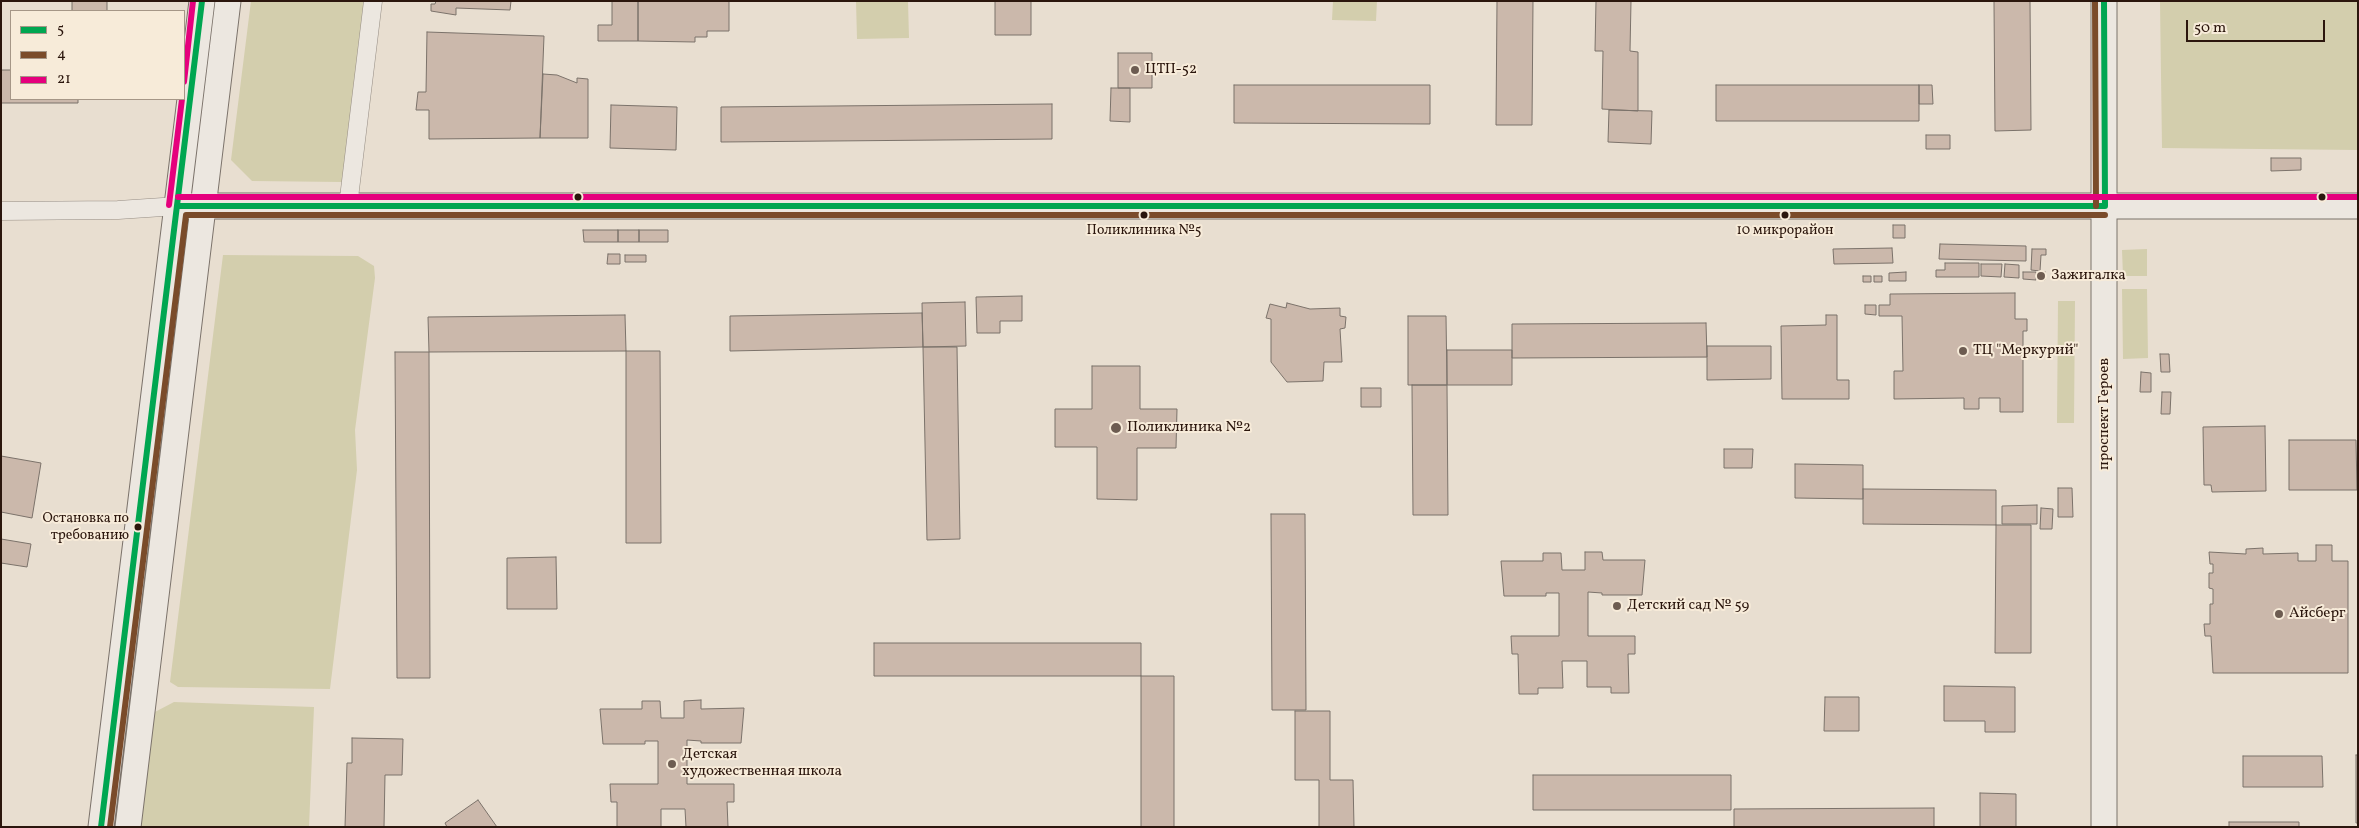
<!DOCTYPE html>
<html>
<head>
<meta charset="utf-8">
<style>
	body { margin:0 }
	#map { position:relative; width:2359px; height:828px; overflow:hidden; background:#e8ded0; font-family:Vollkorn,serif }
	canvas { display:block }
	.frame { position:absolute; inset:0; border:2px solid #2b160d; pointer-events:none }
	.legend { position:absolute; left:10px; top:10px; width:175px; height:90px; box-sizing:border-box; background:#f7ebd9; border:1px solid #a59687; margin:0; padding:6px 9px; list-style:none; font-size:15px; color:#2b160d }
	.legend li { display:flex; align-items:center; gap:10px; height:25px }
	.legend b { width:25px; border:1px solid #a59687 }
	.scale { position:absolute; left:2186px; top:20px; width:139px; height:22px; box-sizing:border-box; border:2px solid #2b160d; border-top:0; padding-left:6px; font-size:15px; line-height:18px; white-space:nowrap; color:#2b160d; -webkit-text-stroke:4px #f7ebd9; paint-order:stroke }
</style>
</head>
<body>
<div id="map">
<canvas width="2359" height="828"></canvas>
<div class="frame"></div>
<ul class="legend">
<li><b style="height:6px;background:#00a651"></b>5</li>
<li><b style="height:6px;background:#7a4b2a"></b>4</li>
<li><b style="height:6px;background:#e5007d"></b>21</li>
</ul>
<div class="scale">50 m</div>
</div>
<script>
const c = document.querySelector('canvas').getContext('2d');
c.lineJoin = 'round';
function fill(path, color) { c.fillStyle = color; c.fill(path, 'evenodd'); }
const poly = rows => new Path2D(rows.map(r => 'M' + r).join(''));
function stroke(path, color, width, dash) { c.strokeStyle = color; c.lineWidth = width; c.lineCap = dash ? 'butt' : 'round'; c.setLineDash(dash || []); c.stroke(path); }
function drawText(font, color, halo, rows, align = 'center') {
  c.font = font + ' Vollkorn,serif'; c.lineWidth = 4; c.setLineDash([]); c.textBaseline = 'middle'; c.strokeStyle = halo; c.fillStyle = color; for (const [text, x, y, turn = 0] of rows) {
    c.save(); c.translate(x, y); c.rotate((+turn || 0) * Math.PI / 180); c.textAlign = isNaN(turn) ? turn : align; if (halo) c.strokeText(text, 0, 0); c.fillText(text, 0, 0); c.restore();
  }
}
const green = poly([
	[251,1,365,1,342,182,252,181,231,160],
	[856,1,908,1,909,38,857,39],
	[1333,1,1377,1,1376,21,1332,20],
	[2160,1,2358,1,2358,150,2162,148],
	[2147,249,2147,276,2123,276,2122,250],
	[223,255,358,256,374,266,375,278,355,430,357,470,330,689,178,687,170,682],
	[2122,289,2147,289,2148,358,2123,359],
	[2058,301,2075,301,2074,423,2057,423],
	[174,702,314,707,309,827,139,827,153,713]
]);
const building = poly([
	[72,1,107,1,107,11,72,11,72,1],
	[436,1,511,1,510,10,456,8,456,15,431,11,431,4,435,4,436,1],
	[612,1,638,1,638,41,598,41,598,25,612,25,612,1],
	[638,1,729,1,729,31,707,31,707,37,695,37,695,42,638,41,638,1],
	[995,1,1031,1,1031,35,995,35,995,1],
	[1497,1,1533,1,1532,125,1496,125,1497,1],
	[1596,1,1631,1,1630,51,1638,52,1638,111,1602,109,1603,51,1595,51,1596,1],
	[1994,1,2030,1,2031,130,1995,131,1994,1],
	[427,32,544,36,540,138,429,139,429,110,416,110,418,92,426,92,427,32],
	[1118,53,1152,53,1152,88,1118,88,1118,53],
	[1,70,11,70,11,99,78,99,78,103,1,103,1,70],
	[543,74,557,75,577,83,577,78,588,79,588,138,540,138,543,74],
	[1234,85,1430,85,1430,124,1234,123,1234,85],
	[1716,85,1919,85,1919,121,1716,121,1716,85],
	[1919,85,1932,85,1933,104,1919,104,1919,85],
	[1111,88,1130,88,1130,122,1110,121,1111,88],
	[1052,104,1052,139,721,142,721,107,1052,104],
	[611,105,677,107,676,150,610,148,611,105],
	[1609,110,1652,111,1651,144,1608,142,1609,110],
	[1926,135,1950,135,1950,149,1926,149,1926,135],
	[2271,158,2301,158,2301,170,2271,171,2271,158],
	[1893,225,1905,225,1905,238,1893,238,1893,225],
	[583,230,618,230,618,242,584,242,583,230],
	[618,230,639,230,639,242,618,242,618,230],
	[639,230,668,230,668,242,639,242,639,230],
	[1940,244,2026,246,2026,261,1939,259,1940,244],
	[1892,248,1893,263,1834,264,1833,249,1892,248],
	[2032,249,2046,249,2046,255,2041,255,2040,271,2031,270,2032,249],
	[608,254,620,254,620,264,607,264,608,254],
	[625,255,646,255,646,262,625,262,625,255],
	[1945,263,1979,263,1979,277,1936,277,1936,270,1945,270,1945,263],
	[1981,264,2002,264,2001,277,1981,276,1981,264],
	[2005,264,2019,265,2019,278,2004,277,2005,264],
	[1906,272,1906,281,1889,281,1889,273,1906,272],
	[2023,272,2036,272,2036,280,2023,279,2023,272],
	[2045,272,2045,280,2038,280,2038,273,2045,272],
	[1863,276,1871,276,1871,282,1863,282,1863,276],
	[1874,276,1882,276,1882,282,1874,282,1874,276],
	[2015,293,2015,319,2027,319,2027,331,2023,331,2023,412,2000,412,2000,398,1979,398,1979,409,1964,409,1964,398,1894,399,1894,371,1903,371,1902,316,1879,316,1879,305,1890,305,1890,294,2015,293],
	[1022,296,1022,321,1000,321,1000,333,977,333,976,297,1022,296],
	[965,302,966,346,923,347,922,303,965,302],
	[1287,303,1310,309,1340,308,1340,316,1346,317,1345,328,1340,329,1342,362,1324,362,1323,381,1287,382,1271,362,1271,319,1266,318,1270,304,1286,308,1287,303],
	[1865,305,1876,305,1876,315,1865,314,1865,305],
	[922,313,923,347,730,351,730,316,922,313],
	[625,315,626,351,429,352,428,317,625,315],
	[1826,315,1837,315,1837,380,1849,380,1849,399,1782,399,1781,326,1826,325,1826,315],
	[1408,316,1446,316,1447,385,1408,385,1408,316],
	[1706,323,1707,357,1512,358,1512,324,1706,323],
	[1707,346,1771,346,1771,379,1707,380,1707,346],
	[923,347,957,347,960,539,927,540,923,347],
	[1447,350,1512,350,1512,385,1447,385,1447,350],
	[626,351,660,351,661,543,626,543,626,351],
	[395,352,429,352,430,678,397,678,395,352],
	[2160,354,2169,354,2170,372,2161,372,2160,354],
	[1092,366,1140,366,1140,409,1177,409,1176,448,1137,448,1137,500,1097,499,1097,447,1055,447,1055,409,1092,409,1092,366],
	[2141,372,2151,373,2151,392,2140,392,2141,372],
	[1412,385,1447,385,1448,515,1413,515,1412,385],
	[1361,388,1381,388,1381,407,1361,407,1361,388],
	[2162,392,2171,392,2170,414,2161,414,2162,392],
	[2265,426,2266,491,2212,492,2211,485,2204,485,2203,427,2265,426],
	[2289,440,2356,440,2357,490,2289,490,2289,440],
	[1724,449,1753,449,1752,468,1724,468,1724,449],
	[1,456,41,463,32,518,1,512,1,456],
	[1795,464,1863,465,1863,499,1795,498,1795,464],
	[2058,488,2072,488,2073,517,2058,517,2058,488],
	[1863,489,1996,490,1996,525,1863,524,1863,489],
	[2037,505,2037,524,2002,524,2002,506,2037,505],
	[2041,508,2053,509,2052,529,2040,529,2041,508],
	[1271,514,1305,514,1306,710,1272,710,1271,514],
	[1996,525,2031,525,2031,653,1995,653,1996,525],
	[1,539,31,544,27,567,1,563,1,539],
	[2316,545,2332,545,2332,561,2348,561,2348,673,2213,673,2211,636,2205,636,2204,624,2210,624,2210,604,2213,604,2213,589,2209,588,2209,573,2213,573,2213,564,2210,564,2209,552,2246,554,2246,549,2263,548,2263,554,2298,553,2298,561,2316,561,2316,545],
	[1585,552,1602,552,1603,560,1645,560,1642,595,1602,595,1602,593,1588,592,1588,636,1635,636,1635,654,1628,654,1629,693,1611,693,1611,687,1587,687,1587,661,1562,661,1563,688,1538,688,1538,694,1519,694,1518,654,1512,654,1511,636,1559,636,1559,593,1546,593,1546,596,1504,596,1501,561,1543,561,1543,553,1561,553,1562,570,1585,570,1585,552],
	[556,557,557,609,507,609,507,558,556,557],
	[874,643,1141,643,1141,676,874,676,874,643],
	[1141,676,1174,676,1174,827,1141,827,1141,676],
	[1944,686,2015,687,2015,732,1985,732,1985,721,1944,721,1944,686],
	[1825,697,1859,697,1859,731,1824,731,1825,697],
	[701,700,701,709,744,708,741,743,701,743,701,741,687,740,687,784,734,784,734,802,727,802,728,827,686,827,685,809,661,809,661,827,617,827,617,802,611,802,610,784,658,784,658,741,645,741,645,744,603,744,600,709,642,709,642,701,660,701,661,718,684,718,684,701,701,700],
	[1295,711,1330,711,1330,780,1353,780,1354,827,1319,827,1319,780,1295,780,1295,711],
	[352,738,403,739,402,775,385,775,384,827,345,827,347,763,352,763,352,738],
	[2356,755,2358,755,2358,823,2356,823,2356,755],
	[2243,756,2322,756,2323,787,2243,787,2243,756],
	[1533,775,1731,775,1731,810,1533,810,1533,775],
	[1980,793,2016,794,2016,827,1980,827,1980,793],
	[478,800,497,827,447,827,445,823,478,800],
	[1934,808,1934,827,1734,827,1734,809,1934,808],
	[2229,822,2299,822,2299,827,2229,827,2229,822]
]);
const street = poly([
	[348,206,373,1],
	[1,211,118,210,178,206]
]);
const secondary = poly([
	[178,206,2358,206],
	[101,827,202,1],
	[128,827,228,1],
	[2104,827,2104,1]
]);
const bus1 = poly([
	[2104,1,2105,206],
	[178,206,2105,206],
	[101,827,202,1]
]);
const bus2 = poly([
	[2095,1,2096,206],
	[110,827,186,215,2105,215]
]);
const bus3 = poly([
	[184,82,193,1],
	[178,197,2358,197],
	[169,205,182,99]
]);
const markers = [
	[1135,70,5,"#6d5c51"],
	[578,197,4.5,"#2b160d"],
	[2322,197,4.5,"#2b160d"],
	[1144,215,4.5,"#2b160d"],
	[1785,215,4.5,"#2b160d"],
	[2041,276,5,"#6d5c51"],
	[1963,351,5,"#6d5c51"],
	[1116,428,6,"#6d5c51"],
	[138,527,4.5,"#2b160d"],
	[1617,606,5,"#6d5c51"],
	[2279,614,5,"#6d5c51"],
	[672,764,5,"#6d5c51"]
];
const busNames = [
	["Поликлиника №5",1144,231],
	["10 микрорайон",1785,231],
	["Остановка по",129,519,"right"],
	["требованию",129,536,"right"]
];
const poiNames = [
	["ЦТП-52",1145,70],
	["Зажигалка",2051,276],
	["ТЦ \"Меркурий\"",1973,351],
	["Поликлиника №2",1127,428],
	["Детский сад № 59",1627,606],
	["Айсберг",2289,614],
	["Детская",682,755],
	["художественная школа",682,772]
];
const streetNames = [
	["проспект Героев",2105,414,-90]
];
fill(green, '#d3cead');
fill(building, '#cbb8ab');
stroke(building, '#7b726a', 1);
stroke(street, '#968d84', 19);
stroke(secondary, '#7b726a', 27);
stroke(street, '#ece7e0', 18);
stroke(secondary, '#ece7e0', 25);
stroke(bus1, '#00a651', 6);
stroke(bus2, '#7a4b2a', 6);
stroke(bus3, '#e5007d', 6);
for (const [x, y, r, color] of markers) { const dot = new Path2D(); dot.arc(x, y, r, 0, 2 * Math.PI); c.fillStyle = color; c.fill(dot); stroke(dot, '#f7ebd9', 2); }
drawText('14px', '#2b160d', '#f7ebd9', busNames);
drawText('15px', '#2b160d', '#f7ebd9', poiNames, 'left');
drawText('15px', '#2b160d', '#f7ebd9', streetNames);
</script>
</body>
</html>
